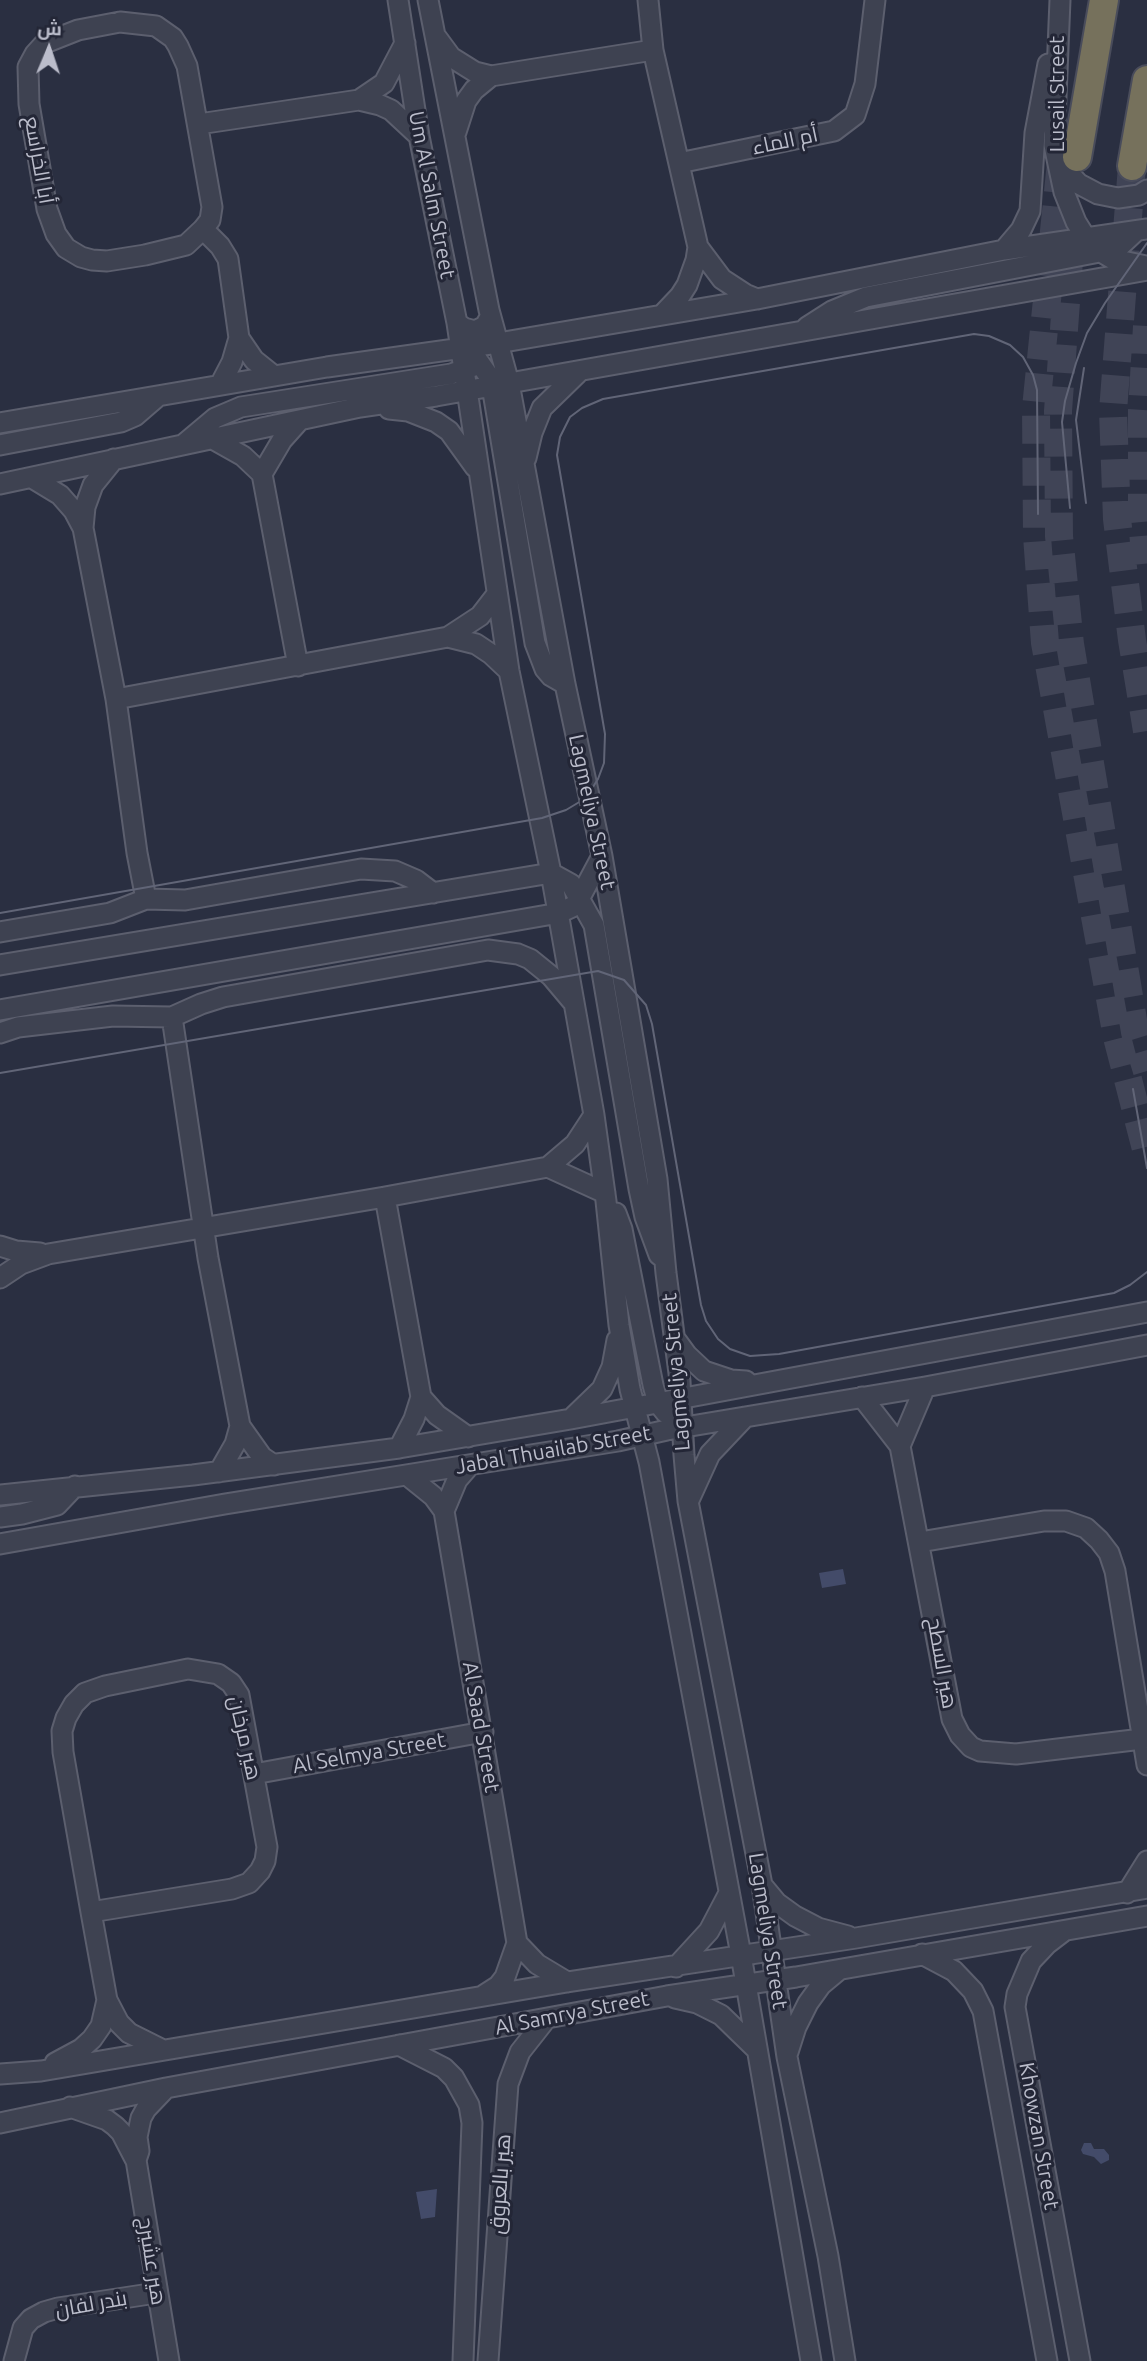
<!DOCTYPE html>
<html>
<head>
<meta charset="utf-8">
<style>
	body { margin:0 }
	#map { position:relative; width:1147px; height:2361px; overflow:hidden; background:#2a2f41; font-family:Ubuntu,Cairo,sans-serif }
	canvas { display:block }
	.north { position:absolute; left:14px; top:14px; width:70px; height:70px; -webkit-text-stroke:5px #232636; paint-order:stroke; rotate:2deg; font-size:19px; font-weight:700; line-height:28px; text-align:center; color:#bbbdcb }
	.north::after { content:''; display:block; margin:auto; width:24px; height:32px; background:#bbbdcb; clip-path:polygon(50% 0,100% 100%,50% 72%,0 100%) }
</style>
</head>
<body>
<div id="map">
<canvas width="1147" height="2361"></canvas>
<div class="north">ش</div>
</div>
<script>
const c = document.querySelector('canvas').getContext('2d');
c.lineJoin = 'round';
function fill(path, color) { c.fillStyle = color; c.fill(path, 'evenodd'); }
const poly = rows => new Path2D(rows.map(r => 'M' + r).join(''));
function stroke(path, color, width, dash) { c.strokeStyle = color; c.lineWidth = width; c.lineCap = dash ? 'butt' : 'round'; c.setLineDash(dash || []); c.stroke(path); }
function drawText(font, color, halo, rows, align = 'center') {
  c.font = font + ' Ubuntu,Cairo,sans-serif'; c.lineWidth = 6; c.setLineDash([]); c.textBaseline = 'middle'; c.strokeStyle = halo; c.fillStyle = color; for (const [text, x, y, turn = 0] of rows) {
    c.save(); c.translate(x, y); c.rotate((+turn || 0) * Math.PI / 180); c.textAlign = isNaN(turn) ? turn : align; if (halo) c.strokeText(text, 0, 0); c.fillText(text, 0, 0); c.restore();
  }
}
const water = poly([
	[843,1569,846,1584,822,1588,819,1573],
	[1084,2143,1091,2143,1094,2149,1104,2149,1109,2155,1109,2160,1101,2164,1094,2157,1083,2154,1081,2150],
	[437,2189,435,2217,421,2219,416,2192]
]);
const highwayTunnel = poly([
	[1065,123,1036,408,1037,536,1045,643,1117,1037,1147,1153],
	[1132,166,1113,411,1117,519,1132,640,1147,731],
	[1069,261,1058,411,1059,536,1070,644,1135,1032,1147,1071],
	[1147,326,1142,411,1142,521,1147,573]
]);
const minor = poly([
	[398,0,419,136,457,323,509,671,551,873,594,1115,606,1201,619,1325,630,1389,649,1462,741,1955,811,2361],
	[428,0,489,310,509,383,565,684,602,856,657,1179,666,1273,680,1381,684,1455,688,1501,762,1885,787,2057,828,2256,845,2361],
	[648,0,653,50,698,247,722,279,745,294,757,299],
	[1060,0,1054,145,1064,192,1076,222,1091,246,1113,259,1146,266],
	[120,22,156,26,173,38,178,46,187,66,212,207,210,220,203,229,186,245,145,255,107,261,92,260,81,257,66,248,56,234,47,209,29,104,28,67,35,54,45,43,78,30,120,22],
	[437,38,451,57,475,72,491,76,653,50],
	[359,100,384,83,405,43],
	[199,124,359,100,380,105,391,110,419,136],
	[456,132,466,101,474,90,491,76],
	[1060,158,1065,169,1079,184,1098,194,1118,198,1139,195,1147,190],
	[679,163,834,131,855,115,865,84,875,0],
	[203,229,220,246,228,259,239,338,232,362,220,385],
	[1004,250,1021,230,1030,211,1035,133,1048,64],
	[662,315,680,296,687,285,696,260,698,247],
	[457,323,464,328,475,331,485,326,490,317],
	[807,327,832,311,866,297,1110,250,1121,245,1136,231],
	[239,338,254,360,274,376],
	[460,348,474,355,488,375,492,386,535,643,545,669,551,676,565,684],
	[389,409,408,411,436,422,449,431,475,467],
	[0,423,327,367,498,343,757,299,1004,250,1147,229],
	[211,438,243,456,262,474,298,666],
	[184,444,215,418,241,407,451,374,474,366],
	[0,445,121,422,135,416,157,397],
	[526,458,532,433,542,408,580,371],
	[262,474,282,440,299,421],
	[32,478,60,495,74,511,83,528,116,699,137,853,146,899],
	[0,484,360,407,436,396,1147,270],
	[83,528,85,507,93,485,114,459],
	[448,637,476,644,491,654,509,671],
	[116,699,448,637,480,616,497,594],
	[0,932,110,913,146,899,185,900,361,869,395,871,416,880,433,893],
	[0,965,551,873,571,884,594,925,639,1189,645,1217,659,1255],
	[0,1010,559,913,572,907,577,903,602,856],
	[172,1017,208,1258,240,1426,262,1457,274,1465],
	[0,1033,18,1027,113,1016,172,1017,201,1004,223,997,488,950,518,954,530,959,551,976,572,1001],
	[548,1167,605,1193],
	[385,1197,548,1167,575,1144,594,1115],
	[616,1213,622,1229,653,1385,658,1403,666,1413],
	[0,1246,16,1251,40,1253],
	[0,1278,21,1264,48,1254,385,1197,421,1397,414,1419,399,1448],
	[676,1340,687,1355,704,1371,731,1380,746,1381],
	[421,1397,437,1415,468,1437],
	[862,1397,900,1446,952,1719,960,1735,971,1747,980,1751,1016,1754,1142,1739],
	[573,1417,602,1389,612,1367,617,1340],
	[900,1446,925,1387],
	[219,1472,235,1444,240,1426],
	[407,1475,433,1496,444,1511,517,1943,505,1977,498,1986,484,1995],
	[0,1495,193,1475,399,1448,571,1419,1147,1312],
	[689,1500,710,1454,745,1417],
	[444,1511,457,1480,470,1465],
	[0,1517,22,1514,57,1505,75,1486],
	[920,1542,1044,1521,1066,1521,1086,1528,1099,1540,1109,1553,1115,1571,1147,1765],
	[0,1544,225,1504,618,1441,667,1430,925,1387,1147,1345],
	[254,1774,483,1732],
	[762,1885,777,1903,795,1916,818,1928,848,1936],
	[1127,1893,1147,1861],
	[91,1912,232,1889,249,1883,260,1871,265,1861,267,1847,239,1695,231,1683,218,1674,188,1669,105,1686,85,1693,74,1704,66,1718,62,1731,63,1752,91,1912,107,2000,119,2023,129,2033,163,2050],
	[1064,1931,1047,1944,1031,1961,1017,1994,1015,2007,1080,2361],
	[517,1943,537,1964,567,1982],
	[922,1954,954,1971,973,1991,983,2011,1047,2361],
	[676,1967,709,1931,729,1893],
	[675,1998,697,2003,721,2015,755,2048],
	[399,2045,444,2068,454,2078,469,2105,472,2123,463,2361],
	[788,2052,796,2027,808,2003,821,1985,839,1970],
	[55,2063,81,2049,92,2039,101,2026,107,2000],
	[0,2074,41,2071,567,1982,856,1938,1147,1888],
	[166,2088,146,2109,141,2118,137,2137,139,2151,136,2160,169,2361],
	[70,2107,107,2120,115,2126,121,2132,135,2159],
	[0,2123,166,2088,667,1996,796,1977,1147,1916],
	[14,2361,23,2328,31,2319,44,2312,58,2308,156,2293],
	[488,2361,508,2084,520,2052,546,2019]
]);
const highway = poly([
	[1077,157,1104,0],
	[1132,166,1147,80]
]);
const tram = poly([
	[1084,368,1076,420,1086,503],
	[1070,508,1062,422,1065,401,1076,363,1087,333,1105,303,1147,243],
	[0,913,542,818,566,810,586,798,598,779,604,763,605,734,557,455,560,437,570,417,582,408,603,399,974,334,989,336,1010,345,1023,357,1033,375,1037,390,1038,514],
	[0,1073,598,971,624,980,646,1005,652,1024,701,1305,706,1321,718,1339,730,1349,750,1356,779,1354,1114,1293,1130,1285,1147,1272],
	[1133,1089,1147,1168]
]);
const streetNames = [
	["Lusail Street",1057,94,-90],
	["أم الماء",785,141,-12],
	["أبا الخراسع",39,160,80],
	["Um Al Salm Street",432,195,79],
	["Lagmeliya Street",592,812,78],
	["Lagmeliya Street",676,1372,-95],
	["Jabal Thuailab Street",553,1450,-10],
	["هير السطح",942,1663,80],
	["Al Saad Street",481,1727,80],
	["هير مرخان",245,1738,77],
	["Al Selmya Street",369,1753,-10],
	["Lagmeliya Street",768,1931,81],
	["Al Samrya Street",572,2013,-11],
	["Khowzan Street",1039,2136,80],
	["هير بالعروق",500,2184,-86],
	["هير عشيرج",152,2261,81],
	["بندر لفان",91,2304,-10]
];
fill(water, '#434b69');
stroke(highwayTunnel, '#404456', 28, [28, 14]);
stroke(minor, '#5c5f6e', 23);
stroke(highway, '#494c5b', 32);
stroke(minor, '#3e4251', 19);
stroke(highway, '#76715c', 28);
stroke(tram, '#616577', 2);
drawText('21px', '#bbbdcb', '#232636', streetNames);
</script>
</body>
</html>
